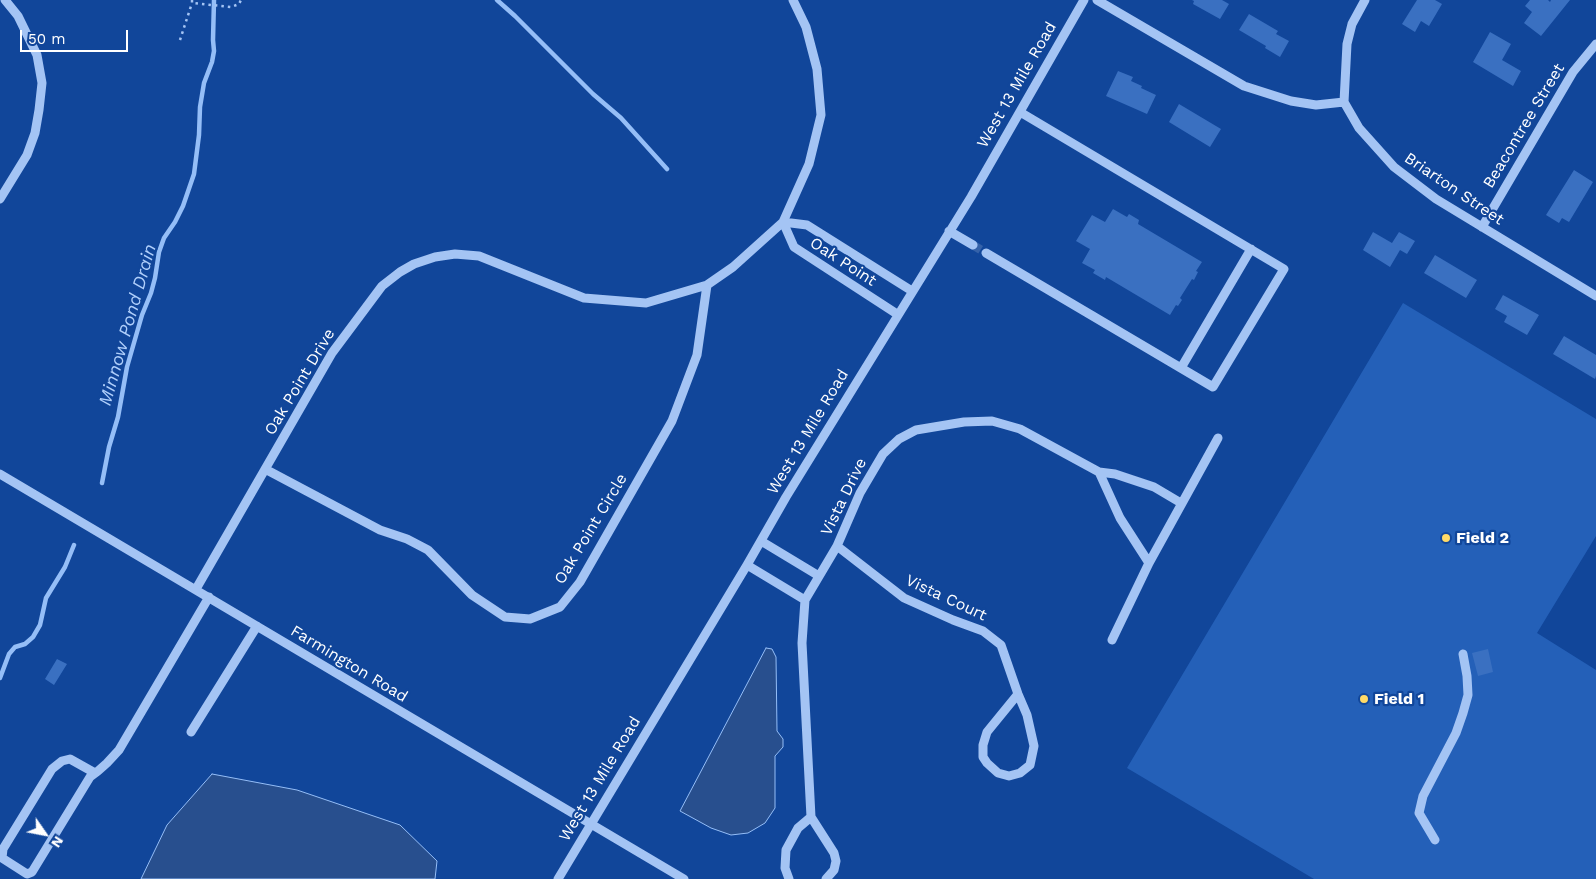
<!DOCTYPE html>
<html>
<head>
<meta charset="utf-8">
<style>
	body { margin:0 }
	#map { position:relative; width:1596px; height:879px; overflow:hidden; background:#11469a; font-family:"Work Sans",sans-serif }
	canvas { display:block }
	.north { position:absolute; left:20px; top:809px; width:50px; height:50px; -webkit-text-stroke:4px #11469a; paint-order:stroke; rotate:123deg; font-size:14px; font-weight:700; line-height:20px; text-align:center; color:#fff }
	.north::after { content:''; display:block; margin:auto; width:18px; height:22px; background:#fff; clip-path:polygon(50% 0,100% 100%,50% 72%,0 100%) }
	.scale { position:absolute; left:20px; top:30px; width:108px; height:22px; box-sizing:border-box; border:2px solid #fff; border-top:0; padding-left:6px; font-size:15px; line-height:18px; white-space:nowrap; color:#fff; -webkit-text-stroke:4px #11469a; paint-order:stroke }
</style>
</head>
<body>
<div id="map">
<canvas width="1596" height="879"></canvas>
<div class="north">N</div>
<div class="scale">50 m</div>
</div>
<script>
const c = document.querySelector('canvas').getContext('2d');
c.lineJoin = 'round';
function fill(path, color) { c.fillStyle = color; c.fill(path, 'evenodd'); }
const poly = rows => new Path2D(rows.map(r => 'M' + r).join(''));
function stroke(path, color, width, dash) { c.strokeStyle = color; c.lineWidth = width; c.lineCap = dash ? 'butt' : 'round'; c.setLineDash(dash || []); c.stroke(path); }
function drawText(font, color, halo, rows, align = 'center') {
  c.font = font + ' "Work Sans",sans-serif'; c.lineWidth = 4.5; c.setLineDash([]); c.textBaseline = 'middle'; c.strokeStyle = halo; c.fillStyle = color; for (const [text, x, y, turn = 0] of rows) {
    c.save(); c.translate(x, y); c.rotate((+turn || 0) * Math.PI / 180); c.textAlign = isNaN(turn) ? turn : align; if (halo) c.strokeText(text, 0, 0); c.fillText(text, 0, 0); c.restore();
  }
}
const green = poly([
	[1403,303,1596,419,1596,536,1537,633,1596,670,1596,879,1314,879,1127,768]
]);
const water = poly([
	[766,648,772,649,776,657,777,731,783,739,783,747,775,756,775,808,765,823,748,833,731,835,711,828,680,811,766,648],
	[212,774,297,790,400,825,437,861,435,879,141,879,167,825,212,774]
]);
const stream = poly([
	[497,0,515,16,593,94,621,118,667,169],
	[102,483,109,447,118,417,127,367,142,315,151,293,155,278,159,252,164,238,175,222,183,206,194,174,199,135,200,107,204,83,212,62,214,51,213,40,214,0],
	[0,678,9,654,15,647,25,644,33,637,40,625,46,598,65,567,74,545]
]);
const building = poly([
	[1192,0,1222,0,1229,4,1220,19,1193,4,1194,1],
	[1417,0,1435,0,1442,4,1429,26,1421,21,1415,32,1402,24],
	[1530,0,1548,0,1550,2,1551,0,1570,0,1541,36,1524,23,1532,12,1525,6],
	[1249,14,1278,31,1276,34,1289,41,1280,57,1265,48,1266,46,1239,30],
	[1490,32,1511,44,1502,60,1521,71,1513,86,1473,62],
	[1118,71,1133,77,1131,81,1142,86,1141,88,1156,95,1147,114,1106,96],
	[1179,104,1221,129,1210,147,1169,122],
	[1574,170,1593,182,1569,222,1562,218,1559,223,1546,215],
	[1113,209,1127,217,1129,214,1139,220,1138,224,1202,262,1196,271,1198,272,1194,280,1192,279,1180,298,1182,300,1178,306,1176,305,1170,315,1106,277,1105,280,1093,273,1095,270,1082,263,1090,249,1076,241,1092,215,1105,222],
	[1373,232,1392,243,1399,232,1415,241,1407,254,1400,250,1390,267,1363,250],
	[1435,255,1477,280,1466,298,1424,273],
	[1503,295,1539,315,1527,335,1504,322,1507,316,1495,309],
	[1564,336,1596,355,1596,376,1595,379,1553,354],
	[1488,649,1493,672,1478,676,1472,653],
	[57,659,67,664,54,685,45,679]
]);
const minorTunnel = poly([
	[973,245,986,253]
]);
const path = poly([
	[192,0,192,3,231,7,239,4,241,0],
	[180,40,192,3]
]);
const minor = poly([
	[1097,0,1244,86,1291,101,1316,105,1344,102],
	[1344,102,1359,128,1394,167,1436,199,1596,296],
	[1344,102,1347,44,1352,24,1365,0],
	[0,199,27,155,35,133,39,110,42,83,37,55,18,16,5,0],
	[1482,227,1573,72,1596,44],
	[949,231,973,245],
	[986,253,1213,387,1284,269,1020,112],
	[897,314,794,247,783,222,807,225,912,291],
	[1181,368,1251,249],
	[265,469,380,530,407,539,428,550,472,595,505,617,530,619,560,607,580,582,672,421,697,355,707,285],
	[1099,472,1120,518,1149,563],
	[0,474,684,879],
	[761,541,819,576],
	[837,546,904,598,953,620,983,631,1001,645,1018,694,1027,715,1034,746,1030,765,1020,773,1009,776,998,773,987,763,983,757,983,745,987,732,1018,694],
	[747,565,805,600],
	[196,589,332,353,382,286,400,272,414,264,435,257,455,254,479,256,584,298,646,303,707,285,733,267,783,222,809,164,821,115,817,69,806,27,793,0],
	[1112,640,1149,563,1218,438],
	[191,732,257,626],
	[95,773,70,759,62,761,52,769,3,849,2,858,27,874,32,872,90,777,98,771,107,763,119,750,209,597],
	[1435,840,1419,813,1423,796,1456,733,1463,713,1468,695,1467,676,1463,654],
	[558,879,747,565,786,497,971,197,1084,0],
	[789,879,785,868,786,850,798,828,811,817],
	[826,879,834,870,836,861,834,853,811,817,802,643,805,600,837,546,860,493,883,454,899,439,916,430,964,422,992,421,1020,429,1099,472,1115,474,1154,487,1181,503]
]);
const markers = [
	[1446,538,5,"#ffda67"],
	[1364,699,5,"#ffda67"]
];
const streetNames = [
	["West 13 Mile Road",1017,85,-60],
	["Beacontree Street",1524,126,-59],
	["Briarton Street",1454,189,34],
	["Oak Point",843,262,33],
	["Oak Point Drive",300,382,-59],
	["West 13 Mile Road",808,432,-59],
	["Vista Drive",844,497,-64],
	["Oak Point Circle",591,529,-59],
	["Vista Court",946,598,25],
	["Farmington Road",349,664,31],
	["West 13 Mile Road",600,779,-59]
];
const poiNames = [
	["Field 2",1456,538],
	["Field 1",1374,699]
];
const waterNames = [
	["Minnow Pond Drain",128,325,-74]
];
fill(green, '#2460b8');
fill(water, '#284f8e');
stroke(water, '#95bef7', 1);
stroke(stream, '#95bef7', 4.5);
fill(building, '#3a70c1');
stroke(minorTunnel, '#3562a9', 9, [9, 4.5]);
stroke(path, '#a4c4f4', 2.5, [2.5, 4]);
stroke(minor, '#a4c4f4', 9);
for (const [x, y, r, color] of markers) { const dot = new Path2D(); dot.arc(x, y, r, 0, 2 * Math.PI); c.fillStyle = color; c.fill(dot); stroke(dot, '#11469a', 2); }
drawText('16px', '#fff', '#11469a', streetNames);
drawText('bold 16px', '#fff', '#11469a', poiNames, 'left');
drawText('italic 18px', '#b0cffb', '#11469a', waterNames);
</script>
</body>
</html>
